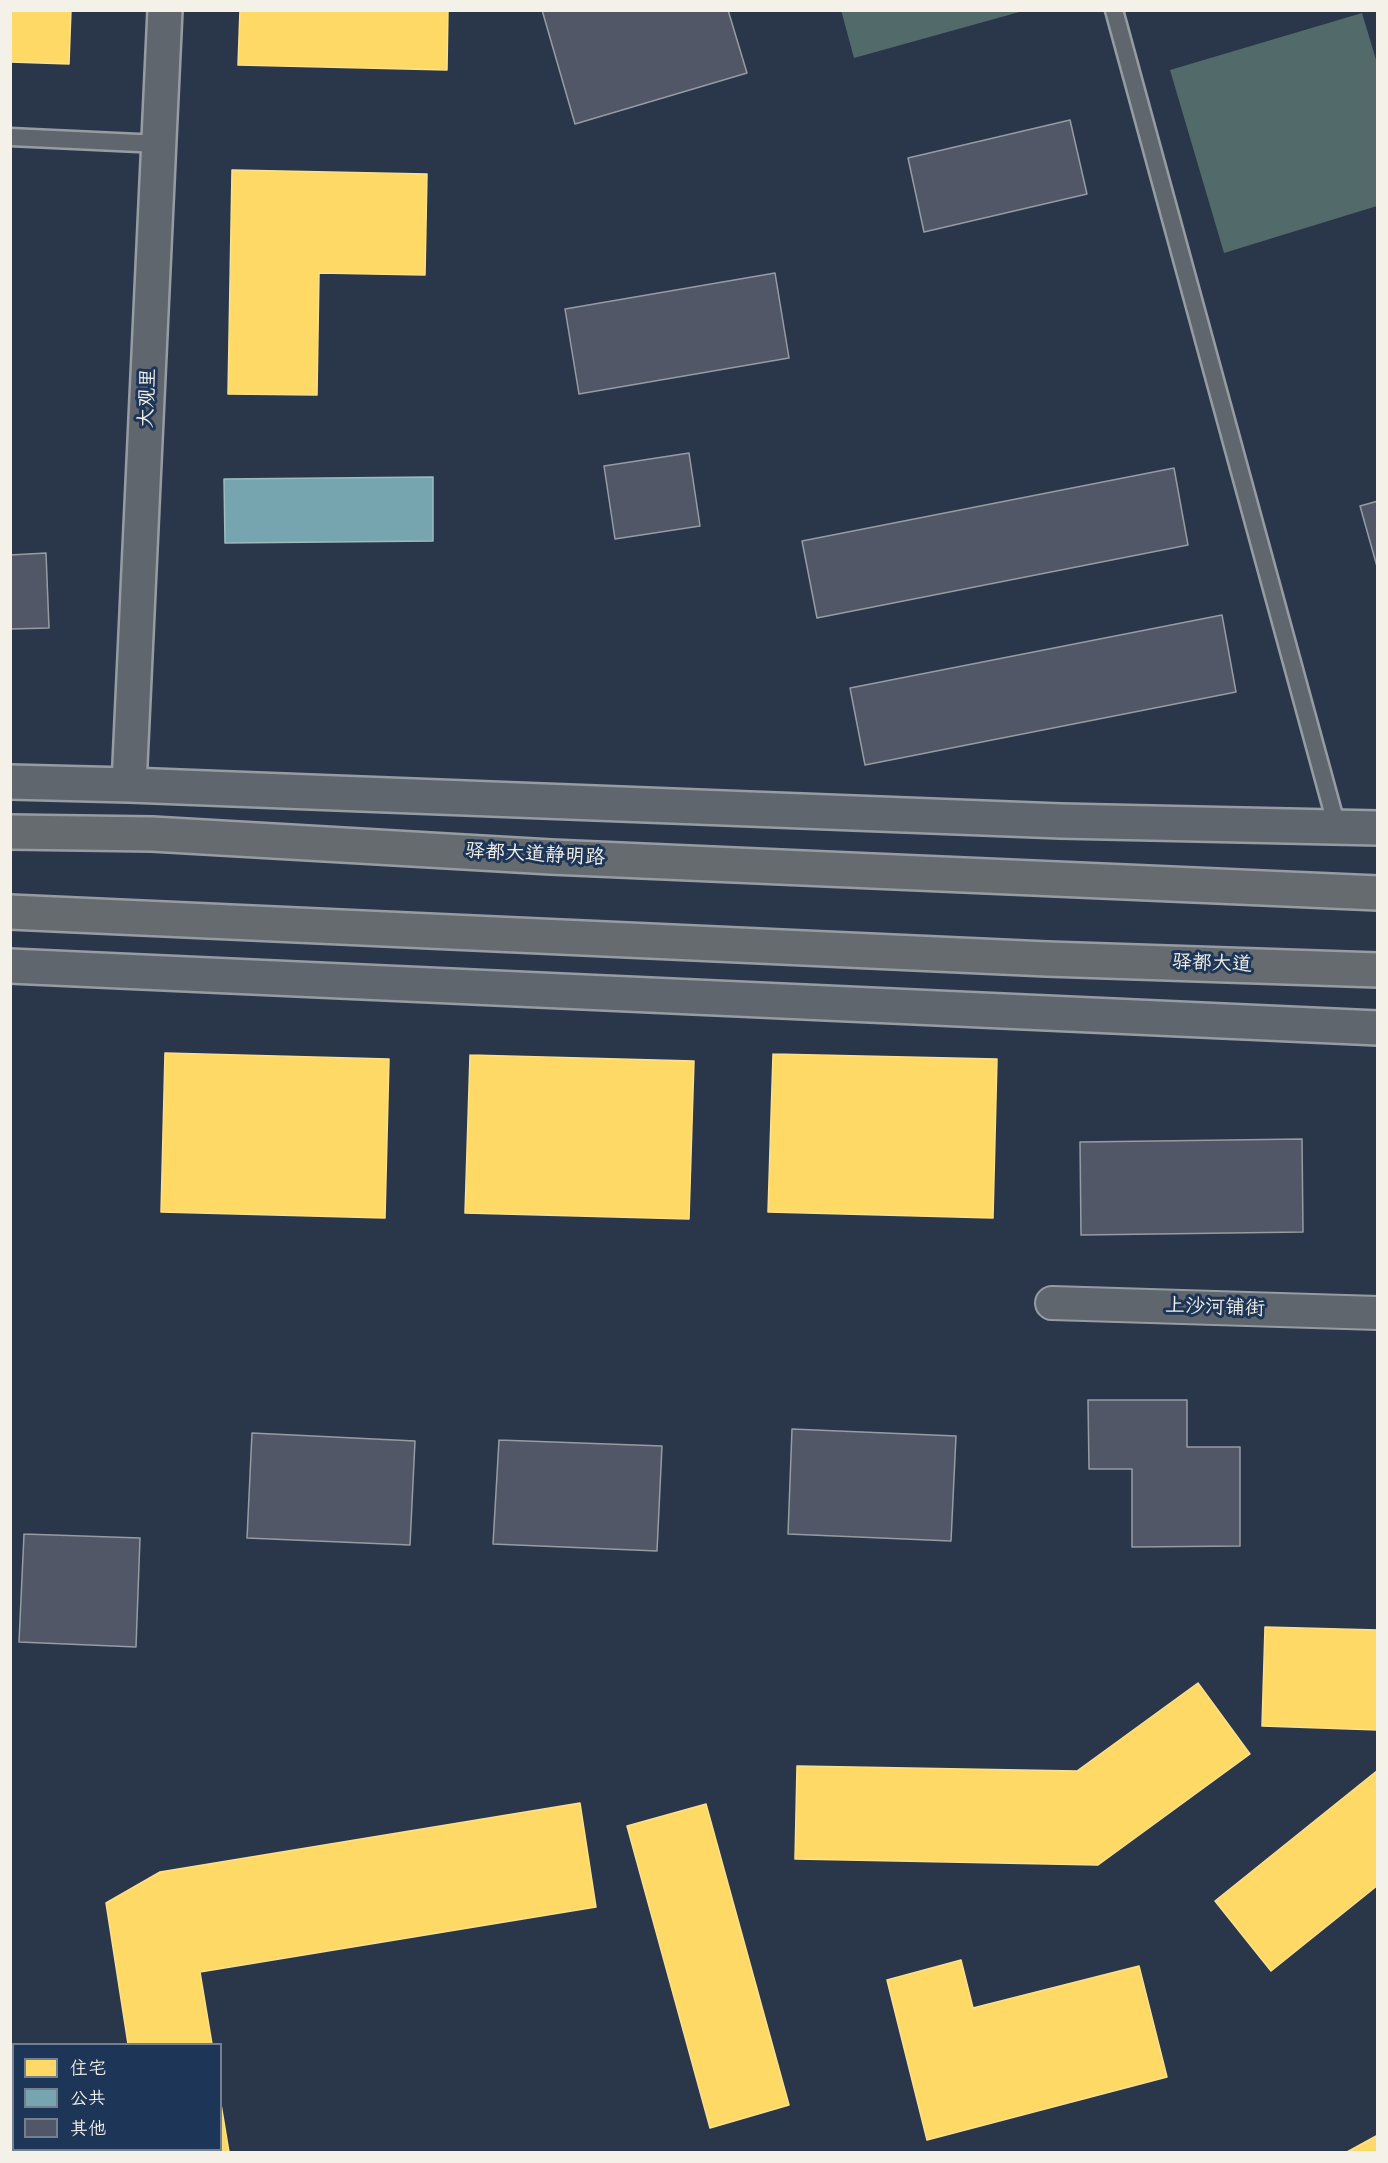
<!DOCTYPE html>
<html>
<head>
<meta charset="utf-8">
<style>
	body { margin:0 }
	#map { position:relative; width:1388px; height:2163px; overflow:hidden; background:#2a374a; font-family:Sriracha,"LXGW WenKai TC",sans-serif }
	canvas { display:block }
	.frame { position:absolute; inset:0; border:12px solid #f4f1e8; pointer-events:none }
	.legend { position:absolute; left:12px; top:2043px; width:210px; height:108px; box-sizing:border-box; background:#1d3557; border:2px solid #738091; margin:0; padding:8px 10px; list-style:none; font-size:18px; color:#f4f1e8 }
	.legend li { display:flex; align-items:center; gap:12px; height:30px }
	.legend b { width:30px; border:2px solid #738091 }
</style>
</head>
<body>
<div id="map">
<canvas width="1388" height="2163"></canvas>
<div class="frame"></div>
<ul class="legend">
<li><b style="height:16px;background:#ffd966"></b>住宅</li>
<li><b style="height:16px;background:#76a5af"></b>公共</li>
<li><b style="height:16px;background:#525767"></b>其他</li>
</ul>
</div>
<script>
const c = document.querySelector('canvas').getContext('2d');
c.lineJoin = 'round';
function fill(path, color) { c.fillStyle = color; c.fill(path, 'evenodd'); }
const poly = rows => new Path2D(rows.map(r => 'M' + r).join(''));
function stroke(path, color, width, dash) { c.strokeStyle = color; c.lineWidth = width; c.lineCap = dash ? 'butt' : 'round'; c.setLineDash(dash || []); c.stroke(path); }
function drawText(font, color, halo, rows, align = 'center') {
  c.font = font + ' Sriracha,"LXGW WenKai TC",sans-serif'; c.lineWidth = 6; c.setLineDash([]); c.textBaseline = 'middle'; c.strokeStyle = halo; c.fillStyle = color; for (const [text, x, y, turn = 0] of rows) {
    c.save(); c.translate(x, y); c.rotate((+turn || 0) * Math.PI / 180); c.textAlign = isNaN(turn) ? turn : align; if (halo) c.strokeText(text, 0, 0); c.fillText(text, 0, 0); c.restore();
  }
}
const green = poly([
	[841,10,1023,10,1023,11,854,58],
	[1362,13,1377,63,1377,206,1224,253,1170,70]
]);
const homes = poly([
	[10,10,71,10,69,64,10,62,10,10],
	[240,10,448,10,447,70,238,65,240,10],
	[232,170,427,174,425,275,319,273,317,395,228,394,232,170],
	[165,1053,389,1059,385,1218,161,1212,165,1053],
	[773,1054,997,1059,993,1218,768,1212,773,1054],
	[470,1055,694,1061,689,1219,465,1213,470,1055],
	[1265,1627,1378,1630,1378,1730,1262,1726,1265,1627],
	[1198,1683,1250,1754,1098,1865,795,1859,797,1766,1077,1771,1198,1683],
	[1378,1770,1378,1885,1271,1971,1215,1901,1378,1770],
	[580,1803,596,1907,200,1972,212,2044,128,2044,106,1903,160,1872,580,1803],
	[706,1804,789,2105,710,2128,627,1826,706,1804],
	[961,1960,973,2008,1139,1966,1167,2077,927,2140,887,1980,961,1960],
	[220,2098,229,2152,146,2152,145,2150,220,2150,220,2098],
	[1378,2135,1378,2152,1347,2152,1378,2135]
]);
const public = poly([
	[433,477,433,541,225,543,224,479,433,477]
]);
const building = poly([
	[542,10,728,10,747,73,575,124,542,10],
	[1070,120,1087,194,924,232,908,158,1070,120],
	[775,273,789,358,579,394,565,309,775,273],
	[689,453,700,526,615,539,604,466,689,453],
	[1174,468,1188,545,817,618,802,541,1174,468],
	[1378,501,1378,570,1360,506,1378,501],
	[46,553,49,628,10,629,10,555,46,553],
	[1222,615,1236,692,865,765,850,688,1222,615],
	[1302,1139,1303,1232,1081,1235,1080,1142,1302,1139],
	[1088,1400,1187,1400,1187,1447,1240,1447,1240,1546,1132,1547,1132,1469,1089,1469,1088,1400],
	[792,1429,956,1436,951,1541,788,1534,792,1429],
	[252,1433,415,1441,410,1545,247,1538,252,1433],
	[499,1440,662,1446,657,1551,493,1544,499,1440],
	[24,1534,140,1538,136,1647,19,1642,24,1534]
]);
const lane = poly([
	[1114,10,1337,827],
	[10,137,160,144]
]);
const street = poly([
	[1052,1303,1378,1313]
]);
const secondary = poly([
	[10,782,129,785,1061,821,1378,828],
	[129,785,165,10],
	[10,966,1378,1028]
]);
const primary = poly([
	[10,832,152,834,551,857,1378,893],
	[10,912,1047,959,1378,970]
]);
const streetNames = [
	["大观里",148,398,-87],
	["驿都大道静明路",535,855,3],
	["驿都大道",1212,964,2],
	["上沙河铺街",1215,1308,2]
];
fill(green, '#526a69');
fill(homes, '#ffd966');
stroke(homes, '#fce08d', 1.5);
fill(public, '#76a5af');
stroke(public, '#9cbcc0', 1.5);
fill(building, '#525767');
stroke(building, '#979ca3', 1.5);
stroke(lane, '#979ca3', 21);
stroke(street, '#979ca3', 36);
stroke(secondary, '#979ca3', 38);
stroke(primary, '#979ca3', 38);
stroke(lane, '#60666e', 16);
stroke(street, '#60666e', 32);
stroke(secondary, '#60666e', 33);
stroke(primary, '#666b6f', 33);
drawText('20px', '#f4f1e8', '#1d3557', streetNames);
</script>
</body>
</html>
